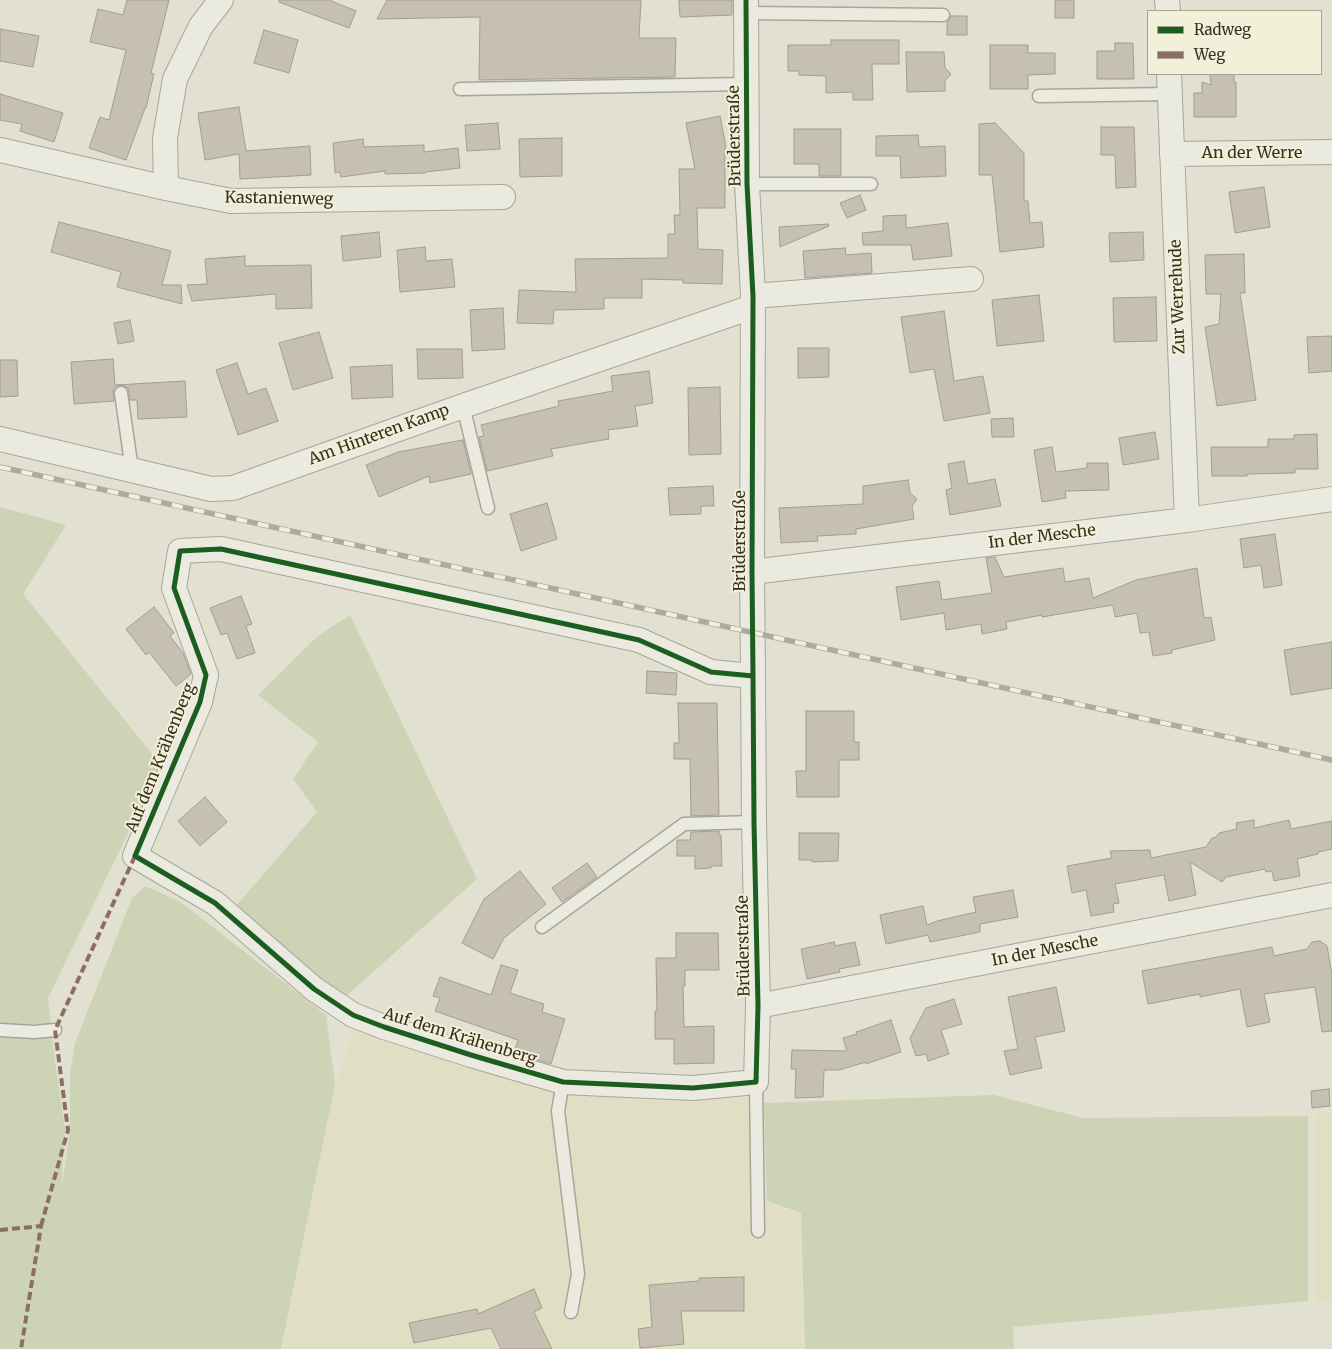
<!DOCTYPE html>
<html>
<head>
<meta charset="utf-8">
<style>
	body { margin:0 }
	#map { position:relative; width:1332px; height:1349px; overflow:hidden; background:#e2e0d1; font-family:Merriweather,serif }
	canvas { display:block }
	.legend { position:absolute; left:1147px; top:10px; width:175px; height:65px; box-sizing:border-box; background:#f2f0d8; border:1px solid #a7a38f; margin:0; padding:6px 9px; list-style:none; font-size:15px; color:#373021 }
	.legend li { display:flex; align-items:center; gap:10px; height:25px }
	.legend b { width:25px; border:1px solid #a7a38f }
</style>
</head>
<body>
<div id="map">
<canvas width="1332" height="1349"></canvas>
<ul class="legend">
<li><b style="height:6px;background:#1b5e20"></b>Radweg</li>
<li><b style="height:6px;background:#8d6e63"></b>Weg</li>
</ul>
</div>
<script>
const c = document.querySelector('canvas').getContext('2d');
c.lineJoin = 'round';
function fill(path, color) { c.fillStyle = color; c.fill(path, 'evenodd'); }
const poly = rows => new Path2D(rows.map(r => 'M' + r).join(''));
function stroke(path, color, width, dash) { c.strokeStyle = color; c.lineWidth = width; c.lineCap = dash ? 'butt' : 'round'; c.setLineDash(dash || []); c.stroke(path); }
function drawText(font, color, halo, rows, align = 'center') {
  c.font = font + ' Merriweather,serif'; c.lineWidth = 4; c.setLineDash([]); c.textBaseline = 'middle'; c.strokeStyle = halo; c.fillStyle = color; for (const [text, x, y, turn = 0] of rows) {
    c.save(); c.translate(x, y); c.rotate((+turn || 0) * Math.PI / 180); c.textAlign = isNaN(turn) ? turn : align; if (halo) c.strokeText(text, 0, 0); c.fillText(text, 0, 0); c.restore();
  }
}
const farmland = poly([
	[356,1025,575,1097,746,1095,762,1102,766,1202,800,1214,802,1349,282,1349,335,1084],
	[1332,1113,1332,1301,1316,1302,1316,1115]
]);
const green = poly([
	[0,507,66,525,23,594,161,765,48,998,55,1061,65,1128,61,1192,70,1130,70,1075,75,1043,132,898,145,886,179,901,326,1015,335,1084,281,1349,0,1349],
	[350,615,477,879,344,998,236,906,317,812,293,779,318,742,258,695,318,636],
	[994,1095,1083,1118,1308,1116,1308,1301,1013,1327,1014,1349,805,1349,801,1213,767,1201,764,1103]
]);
const building = poly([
	[127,0,169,0,151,73,154,74,146,108,145,108,126,160,89,148,100,117,109,120,126,50,90,42,98,9,123,15,127,0],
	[279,0,329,0,356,11,349,28,279,2,279,0],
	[387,0,641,0,639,38,676,38,675,77,479,80,480,17,377,19,387,0],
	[679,0,732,0,732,15,680,17,679,0],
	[1055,0,1074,0,1074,18,1055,18,1055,0],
	[951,16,967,16,967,35,947,35,947,22,951,16],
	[0,29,39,36,33,67,0,61,0,29],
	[264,30,298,40,289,73,254,63,264,30],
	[831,40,899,40,899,64,872,64,873,100,853,100,853,92,826,93,826,76,799,75,799,71,788,71,788,45,831,45,831,40],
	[1115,43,1133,43,1134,79,1097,79,1097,51,1115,51,1115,43],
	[990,45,1028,45,1028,53,1055,53,1055,74,1028,75,1028,89,990,89,990,45],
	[906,52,944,52,945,68,951,74,945,81,945,91,907,92,906,52],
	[1210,74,1234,74,1234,82,1236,82,1236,117,1194,117,1194,93,1202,93,1202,82,1211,85,1210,74],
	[0,94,63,113,54,142,20,131,22,124,0,120,0,94],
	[239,107,246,151,310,146,311,175,240,179,239,154,205,160,198,113,239,107],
	[720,116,726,147,725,147,725,208,697,208,698,249,723,250,722,284,683,283,683,280,642,279,642,298,604,298,604,309,554,310,553,324,517,323,519,290,576,292,575,259,668,258,668,234,675,234,674,215,680,215,679,169,695,169,686,123,720,116],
	[498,123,500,149,467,151,465,125,498,123],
	[995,123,1024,153,1024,201,1028,201,1030,223,1042,222,1044,247,1000,252,992,175,979,175,979,124,995,123],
	[1101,127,1134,127,1136,187,1116,188,1115,155,1101,155,1101,127],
	[794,129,841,129,841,176,819,176,819,164,794,164,794,129],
	[918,135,919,147,945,146,946,176,901,178,900,156,876,156,876,136,918,135],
	[562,138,562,176,520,177,519,139,562,138],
	[363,139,364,147,424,145,424,152,458,148,460,168,425,172,425,173,385,174,385,171,341,177,340,172,335,173,333,143,363,139],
	[1264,187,1270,227,1235,233,1229,192,1264,187],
	[860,195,866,210,847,218,840,203,860,195],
	[906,215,906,228,948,223,952,256,913,260,911,245,863,245,862,233,883,231,883,216,906,215],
	[59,222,171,251,162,285,181,285,182,304,117,287,121,272,51,252,59,222],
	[828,224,829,226,780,247,779,227,828,224],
	[379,232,381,257,343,261,341,236,379,232],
	[1143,232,1144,260,1110,262,1109,233,1143,232],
	[425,247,426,261,452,259,455,287,400,292,397,250,425,247],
	[845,248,846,255,871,253,872,273,805,278,803,251,845,248],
	[1244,254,1245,293,1240,293,1256,400,1217,406,1205,327,1219,324,1221,294,1206,294,1205,255,1244,254],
	[245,256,245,266,311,265,312,308,276,309,276,294,192,301,187,285,207,284,205,259,245,256],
	[1039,295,1044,341,997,346,992,300,1039,295],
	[1156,297,1157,341,1114,342,1113,298,1156,297],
	[503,308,505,349,472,351,470,310,503,308],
	[944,311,954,381,983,376,990,413,944,421,934,369,910,373,901,317,944,311],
	[130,320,134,341,118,344,114,323,130,320],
	[319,332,333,378,293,390,279,343,319,332],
	[1332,336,1332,371,1309,373,1307,337,1332,336],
	[798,348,829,348,829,377,798,378,798,348],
	[417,349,462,349,463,378,418,379,417,349],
	[113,359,115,385,185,381,187,417,138,419,137,400,130,400,128,388,124,386,120,385,116,386,113,390,114,401,74,404,71,362,113,359],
	[0,360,17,360,18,396,0,397,0,360],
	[237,363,248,394,266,388,278,421,238,435,216,370,237,363],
	[392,365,393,397,352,399,350,367,392,365],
	[649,371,653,403,635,406,638,426,608,430,609,439,551,449,553,456,487,471,479,437,484,436,481,425,559,406,558,401,613,391,611,376,649,371],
	[720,387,721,454,689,455,688,388,720,387],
	[1013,418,1014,437,992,437,991,419,1013,418],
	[1155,432,1159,459,1123,465,1119,438,1155,432],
	[1317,434,1318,469,1295,469,1295,473,1247,474,1247,476,1212,476,1211,447,1268,447,1268,439,1294,439,1294,435,1317,434],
	[463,440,471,474,430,483,429,476,379,497,366,465,398,452,463,440],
	[1052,447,1056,472,1087,468,1087,463,1108,463,1109,490,1065,491,1066,498,1042,502,1034,450,1052,447],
	[964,461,968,484,995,479,1001,506,950,515,946,490,952,488,948,464,964,461],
	[908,480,910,493,917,499,912,506,914,519,856,529,856,534,817,536,818,541,781,543,779,508,863,504,863,486,908,480],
	[713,486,714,506,701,506,701,514,670,515,668,488,713,486],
	[547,503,557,539,521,551,510,514,547,503],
	[1275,534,1282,585,1264,588,1261,565,1244,568,1240,539,1275,534],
	[995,557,1004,577,1063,568,1065,582,1089,578,1093,598,1136,580,1197,568,1204,618,1211,617,1215,640,1172,650,1172,653,1153,656,1149,632,1140,633,1137,613,1115,617,1113,605,1042,617,1042,615,1006,622,1007,629,982,634,981,624,946,630,944,613,901,620,896,587,939,581,942,600,992,593,986,558,995,557],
	[241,596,252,624,246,626,255,653,237,659,227,633,221,635,210,608,241,596],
	[154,607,174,633,170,636,183,653,191,674,176,686,149,652,146,655,126,629,154,607],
	[1332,642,1332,688,1291,695,1284,650,1332,642],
	[647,671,677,673,676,695,646,693,647,671],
	[678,703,717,703,719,815,691,816,690,759,674,759,674,743,679,743,678,703],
	[806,711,854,711,854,742,859,742,859,760,839,760,839,797,797,797,796,771,806,771,806,711],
	[205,797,227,822,200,846,178,821,205,797],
	[1254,820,1254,828,1289,820,1291,829,1332,821,1332,849,1318,852,1318,854,1297,859,1300,876,1274,881,1272,871,1266,872,1265,869,1226,877,1222,882,1190,862,1196,895,1169,901,1164,875,1115,884,1119,903,1113,904,1114,912,1091,916,1086,890,1072,893,1067,866,1112,858,1110,851,1150,850,1151,858,1206,847,1212,838,1216,837,1219,833,1237,829,1236,823,1254,820],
	[719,831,719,835,721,835,722,866,712,866,711,868,695,869,695,856,677,856,677,840,690,840,691,832,719,831],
	[799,833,839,833,838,861,812,862,812,860,799,860,799,833],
	[587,863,597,877,562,902,552,888,587,863],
	[520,871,546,904,504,938,493,959,462,943,484,899,520,871],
	[1013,890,1018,917,980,924,980,932,930,942,928,935,886,944,880,915,923,906,927,925,937,921,976,912,973,897,1013,890],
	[676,933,718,933,719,970,685,970,685,986,683,986,684,1027,714,1026,714,1063,674,1064,674,1039,655,1039,655,1011,657,1011,656,958,676,958,676,933],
	[1320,941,1327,946,1332,975,1332,1031,1322,1032,1315,987,1264,994,1270,1022,1247,1027,1240,989,1200,997,1200,994,1148,1004,1142,971,1272,947,1274,956,1307,949,1312,942,1320,941],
	[834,942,835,946,855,942,860,965,839,969,840,972,807,979,801,949,834,942],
	[501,965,518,970,510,993,544,1004,542,1012,565,1019,551,1064,514,1053,518,1040,435,1011,440,998,433,996,440,977,491,995,501,965],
	[1056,987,1065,1031,1035,1037,1042,1068,1010,1075,1004,1051,1018,1049,1008,997,1056,987],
	[954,999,962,1024,941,1030,949,1054,928,1061,926,1054,916,1056,910,1038,926,1008,954,999],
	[891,1020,901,1052,866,1064,866,1062,839,1070,824,1070,823,1097,795,1098,796,1069,791,1069,792,1050,847,1051,843,1038,857,1034,856,1032,891,1020],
	[1329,1089,1330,1106,1312,1108,1311,1091,1329,1089],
	[744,1277,744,1311,681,1311,684,1344,640,1348,638,1329,652,1327,649,1285,699,1281,699,1278,744,1277],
	[534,1289,542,1308,534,1312,552,1349,501,1349,491,1328,414,1343,409,1323,477,1309,478,1314,534,1289]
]);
const service = poly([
	[746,13,943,15],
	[460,89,746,84],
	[1039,96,1169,94],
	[747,184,871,184],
	[121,393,132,470],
	[463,406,488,508],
	[542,927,684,824,754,822],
	[0,1030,34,1032,55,1030],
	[563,1082,558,1111,578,1274,571,1312],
	[756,1082,758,1231]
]);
const minor = poly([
	[746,0,747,184,753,296,752,572,753,676,754,822,758,1006,756,1082,693,1088,563,1082,471,1055,384,1027,353,1015,314,989,215,903,135,856,200,702,206,675,174,588,180,551,221,549,639,640,711,672,753,676],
	[1167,0,1168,11],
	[1169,74,1187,520],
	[0,150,166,188,231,201,503,197],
	[1172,154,1332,152],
	[166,188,165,138,175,79,201,26,221,0],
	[753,296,971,279],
	[0,439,211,489,233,488,463,406,752,307],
	[752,572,1187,520,1332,499],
	[758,1006,1332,895]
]);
const rail = poly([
	[0,467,1332,760]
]);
const quiet = poly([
	[41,1226,68,1130,55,1030,135,856],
	[0,1230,41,1226,21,1349]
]);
const cycleway = poly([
	[746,0,747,184,753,296,752,572,753,676,754,822,758,1006,756,1082,693,1088,563,1082,471,1055,384,1027,353,1015,314,989,215,903,135,856,200,702,206,675,174,588,180,551,221,549,639,640,711,672,753,676]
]);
const streetNames = [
	["Brüderstraße",735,136,-91],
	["An der Werre",1252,153],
	["Kastanienweg",279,199,1],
	["Zur Werrehude",1178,297,-92],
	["Am Hinteren Kamp",379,435,-20],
	["In der Mesche",1042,537,-7],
	["Brüderstraße",740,541,-90],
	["Auf dem Krähenberg",161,758,-68],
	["Brüderstraße",744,946,-91],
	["In der Mesche",1045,951,-11],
	["Auf dem Krähenberg",460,1037,17]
];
fill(farmland, '#e0dfc3');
fill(green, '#cdd3b5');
fill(building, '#c6c0b2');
stroke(building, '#a39d90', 1);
stroke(service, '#a8a599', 15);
stroke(minor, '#a8a599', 26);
stroke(service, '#ebeae1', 12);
stroke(minor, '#ebeae1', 24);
stroke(rail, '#acaaa1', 5.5);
stroke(rail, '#f2f0d8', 4, [11]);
stroke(quiet, '#8d6e63', 4, [8, 4]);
stroke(cycleway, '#1b5e20', 5);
drawText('16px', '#373021', '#f2f0d8', streetNames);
</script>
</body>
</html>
